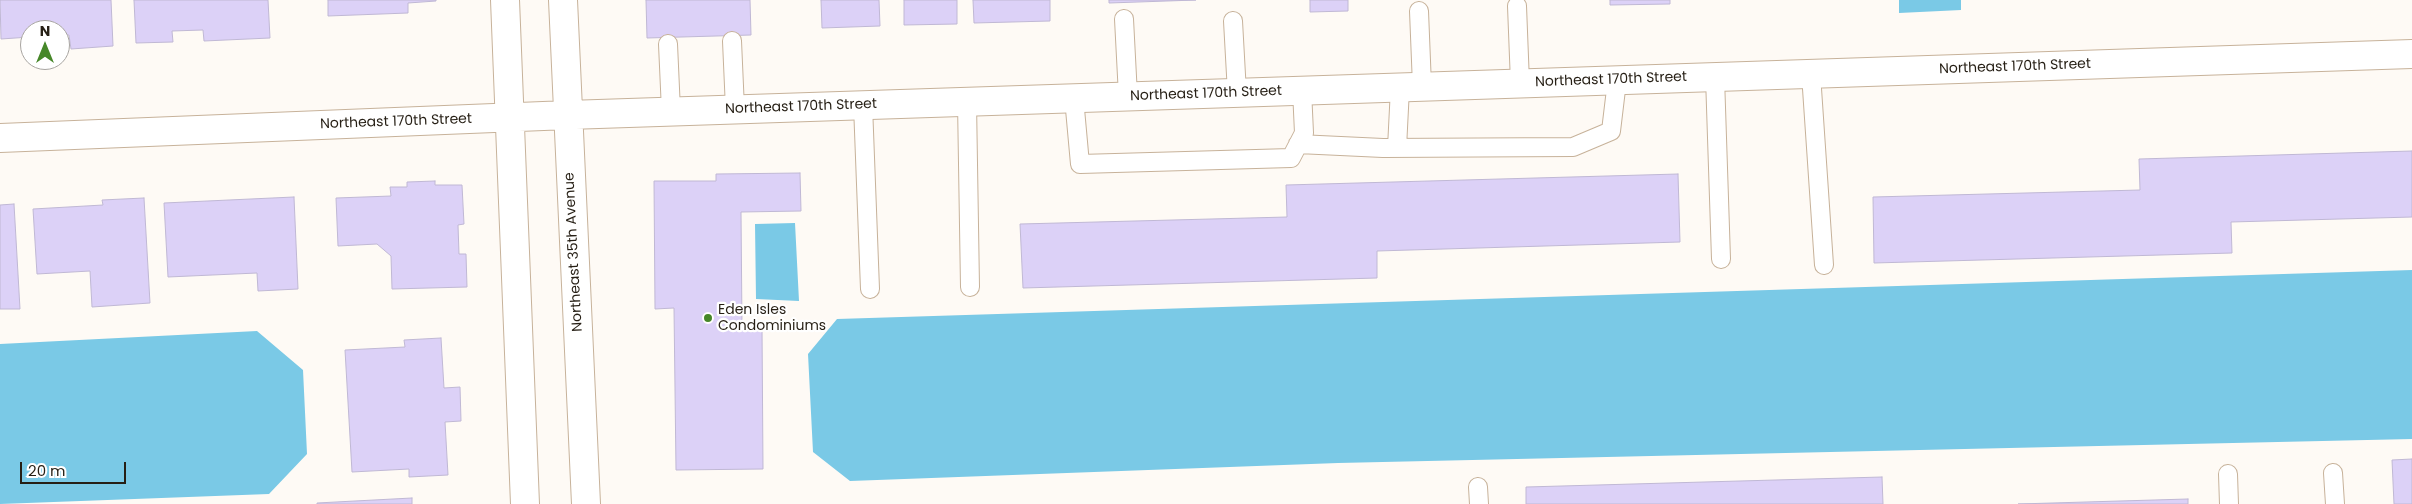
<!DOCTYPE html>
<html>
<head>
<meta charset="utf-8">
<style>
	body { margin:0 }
	#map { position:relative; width:2412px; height:504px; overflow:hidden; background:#fefaf5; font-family:Poppins,sans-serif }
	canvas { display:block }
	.north { position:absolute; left:20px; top:20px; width:50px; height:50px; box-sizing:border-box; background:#fff; border:1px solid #a8a5a1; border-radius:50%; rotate:0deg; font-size:14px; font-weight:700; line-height:20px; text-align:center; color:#261f15 }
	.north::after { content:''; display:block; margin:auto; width:18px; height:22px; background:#468729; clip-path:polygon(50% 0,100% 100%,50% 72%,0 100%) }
	.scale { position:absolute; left:20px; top:462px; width:106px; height:22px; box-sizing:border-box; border:2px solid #261f15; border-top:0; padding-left:6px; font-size:15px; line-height:18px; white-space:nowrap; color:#261f15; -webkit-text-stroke:4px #fff; paint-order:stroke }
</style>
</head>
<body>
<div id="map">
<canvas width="2412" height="504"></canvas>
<div class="north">N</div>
<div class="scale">20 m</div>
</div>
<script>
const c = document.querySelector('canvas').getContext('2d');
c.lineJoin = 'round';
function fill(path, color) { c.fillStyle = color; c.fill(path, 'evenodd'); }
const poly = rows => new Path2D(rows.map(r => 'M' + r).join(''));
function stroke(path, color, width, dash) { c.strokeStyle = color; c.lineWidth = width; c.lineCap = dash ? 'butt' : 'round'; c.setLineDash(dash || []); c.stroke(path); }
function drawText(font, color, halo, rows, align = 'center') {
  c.font = font + ' Poppins,sans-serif'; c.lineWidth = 4.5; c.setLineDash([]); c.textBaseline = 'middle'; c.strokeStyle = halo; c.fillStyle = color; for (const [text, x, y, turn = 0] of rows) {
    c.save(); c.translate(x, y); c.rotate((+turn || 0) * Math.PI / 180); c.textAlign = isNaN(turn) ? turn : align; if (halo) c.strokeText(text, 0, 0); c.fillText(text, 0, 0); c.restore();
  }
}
const water = poly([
	[1899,0,1961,0,1961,10,1899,13],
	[795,223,799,301,756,299,755,224],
	[2412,270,2412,439,1338,463,850,481,813,452,808,354,837,319],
	[257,331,303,370,307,454,269,494,0,504,0,344]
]);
const building = poly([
	[0,0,111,0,113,46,71,49,69,35,60,36,60,30,30,30,30,37,1,39,0,0],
	[134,0,268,0,270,38,204,41,203,30,172,31,173,42,136,43,134,0],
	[328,0,436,0,436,1,408,3,408,13,328,16,328,0],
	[646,0,750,0,751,35,647,38,646,0],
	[821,0,879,0,880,26,822,28,821,0],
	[904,0,957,0,957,24,904,25,904,0],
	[973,0,1050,0,1050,21,974,23,973,0],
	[1109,0,1196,0,1109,3,1109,0],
	[1310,0,1348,0,1348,11,1310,12,1310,0],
	[1610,0,1670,0,1670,4,1610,5,1610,0],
	[2412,151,2412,217,2231,222,2232,253,1874,263,1873,197,2140,190,2139,159,2412,151],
	[800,173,801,211,741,212,742,327,762,327,763,469,676,470,674,308,655,309,654,181,716,181,716,174,800,173],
	[1678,174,1680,242,1377,251,1377,278,1023,288,1020,224,1287,217,1286,185,1678,174],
	[435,181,435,185,462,185,464,224,458,225,459,254,466,254,467,287,392,289,391,256,377,244,338,246,336,198,391,196,390,187,407,187,407,182,435,181],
	[294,197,298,289,258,291,257,273,168,277,164,203,294,197],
	[144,198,150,303,92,307,90,271,37,274,33,209,103,205,102,200,144,198],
	[14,204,20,309,0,309,0,205,14,204],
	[441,338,444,388,460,387,461,421,445,422,448,475,409,477,409,469,352,472,345,350,405,347,404,340,441,338],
	[2412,459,2412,504,2394,504,2392,460,2412,459],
	[1882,477,1883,504,1526,504,1526,487,1882,477],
	[412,498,412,504,317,504,317,503,412,498],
	[2188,499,2188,504,2018,504,2188,499]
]);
const lane = poly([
	[1517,6,1520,83],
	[1419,11,1422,86],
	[1124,19,1128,96],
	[1233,21,1237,93],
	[732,41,735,109],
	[668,44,671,111],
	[1811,74,1824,265],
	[1715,77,1721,259],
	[1074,98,1080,164,1291,158,1304,133,1302,90],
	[967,102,970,287],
	[863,105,870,289],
	[1298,144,1383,148,1573,147,1611,131,1617,81],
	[1397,148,1400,88],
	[2333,473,2335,504],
	[2228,474,2229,504],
	[1478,487,1479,504]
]);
const street = poly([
	[505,0,525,504],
	[563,0,586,504],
	[0,138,568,115,2412,54]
]);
const markers = [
	[708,318,5,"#468729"]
];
const streetNames = [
	["Northeast 170th Street",2015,67,-2],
	["Northeast 170th Street",1611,80,-2],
	["Northeast 170th Street",1206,94,-2],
	["Northeast 170th Street",801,107,-2],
	["Northeast 170th Street",396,122,-2],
	["Northeast 35th Avenue",574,252,-93]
];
const poiNames = [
	["Eden Isles",718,310],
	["Condominiums",718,326]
];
fill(water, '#7ac9e6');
fill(building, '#dcd1f7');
stroke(building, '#c0b8d4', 1);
stroke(lane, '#c7b29a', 20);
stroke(street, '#c7b29a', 30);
stroke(lane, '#fff', 18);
stroke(street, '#fff', 28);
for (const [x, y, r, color] of markers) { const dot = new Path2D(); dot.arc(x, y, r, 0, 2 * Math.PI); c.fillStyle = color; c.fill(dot); stroke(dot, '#fff', 2); }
drawText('14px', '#261f15', '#fff', streetNames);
drawText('14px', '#261f15', '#fff', poiNames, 'left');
</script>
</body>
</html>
